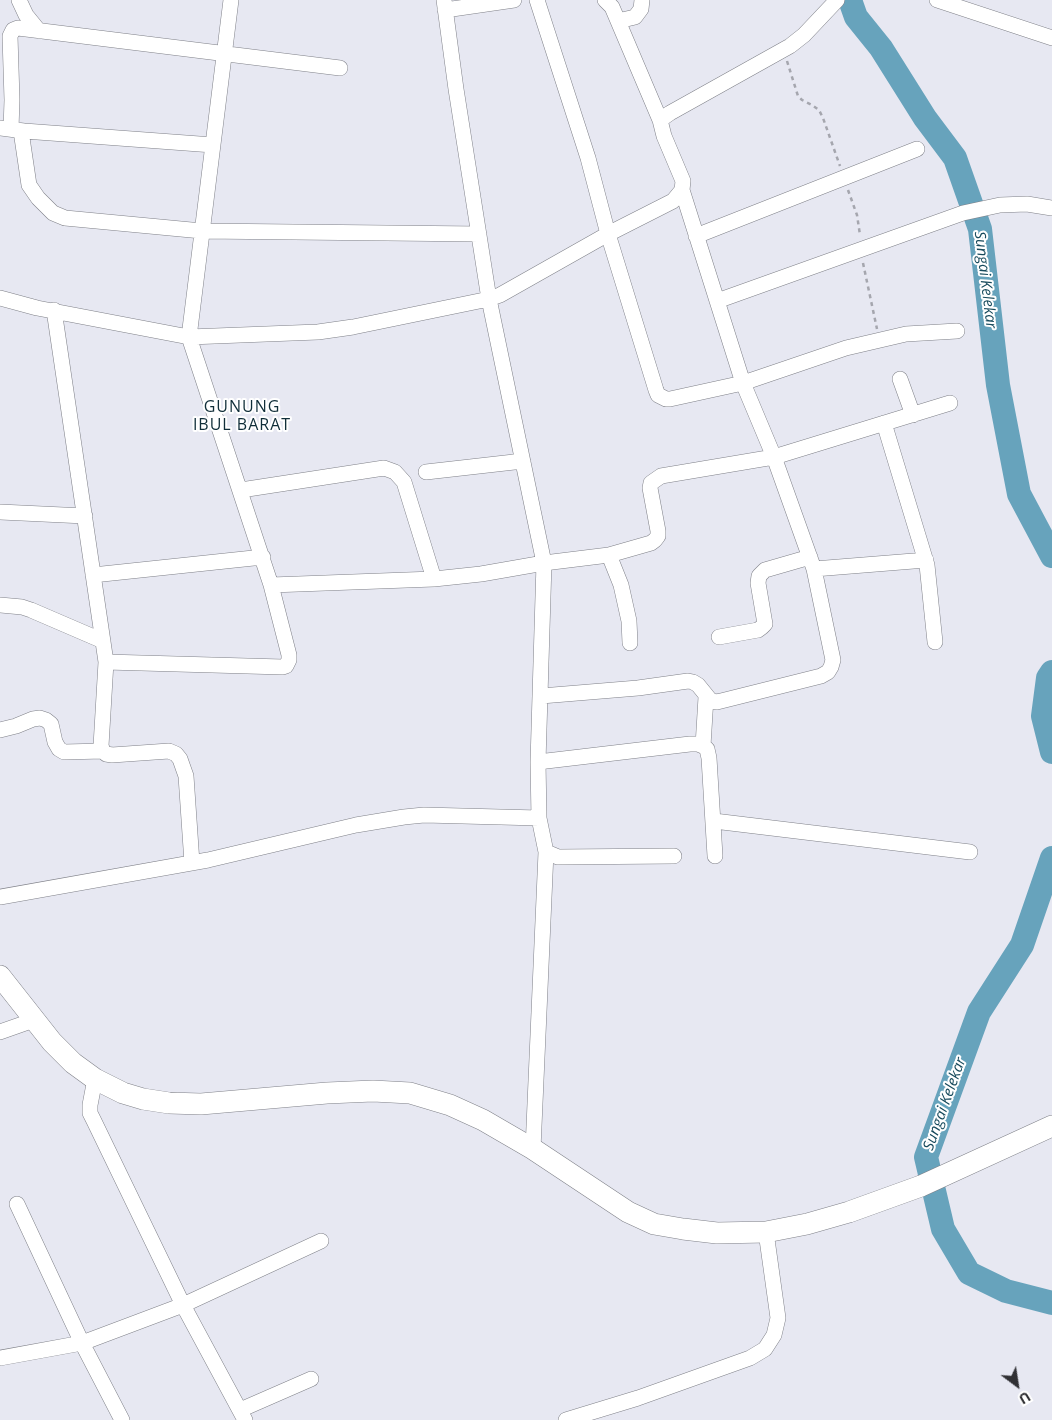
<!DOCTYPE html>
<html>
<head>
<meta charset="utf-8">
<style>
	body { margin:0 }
	#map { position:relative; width:1052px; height:1420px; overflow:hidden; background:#e7e8f2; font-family:"Open Sans",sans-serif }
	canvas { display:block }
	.north { position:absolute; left:992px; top:1360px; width:50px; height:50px; -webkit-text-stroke:4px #fff; paint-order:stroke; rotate:149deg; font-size:14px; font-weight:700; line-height:20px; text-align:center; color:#303034 }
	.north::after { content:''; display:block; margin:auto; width:18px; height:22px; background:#303034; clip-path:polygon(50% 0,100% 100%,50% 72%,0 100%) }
</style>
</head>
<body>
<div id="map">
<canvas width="1052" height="1420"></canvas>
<div class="north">U</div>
</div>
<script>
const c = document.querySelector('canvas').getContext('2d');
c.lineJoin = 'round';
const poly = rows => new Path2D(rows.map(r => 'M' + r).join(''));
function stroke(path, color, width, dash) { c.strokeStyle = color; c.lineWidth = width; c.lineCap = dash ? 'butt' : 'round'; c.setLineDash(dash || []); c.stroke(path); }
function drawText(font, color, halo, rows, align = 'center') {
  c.font = font + ' "Open Sans",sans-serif'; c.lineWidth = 4; c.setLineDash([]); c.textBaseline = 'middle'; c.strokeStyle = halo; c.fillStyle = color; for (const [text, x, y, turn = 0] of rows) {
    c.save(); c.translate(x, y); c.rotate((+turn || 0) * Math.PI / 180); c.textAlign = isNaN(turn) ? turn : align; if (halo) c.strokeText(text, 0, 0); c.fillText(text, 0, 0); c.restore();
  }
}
const river = poly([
	[850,0,856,17,881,48,925,118,955,158,980,229,998,385,1019,494,1052,556],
	[1052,672,1048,678,1043,716,1052,752],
	[1052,858,1022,945,979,1012,926,1157,943,1229,969,1273,1006,1291,1052,1303]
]);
const path = poly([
	[787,61,798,96,802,100,812,105,819,110,823,118,840,166],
	[848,190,857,215,860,235],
	[863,263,877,329]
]);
const street = poly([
	[19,0,26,15,39,31],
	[537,0,588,158,608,234,656,390,658,395,666,399,670,399,743,383,846,348,906,334,957,331],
	[605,0,612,7,615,14,660,120],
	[937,0,1052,38],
	[445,10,514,0],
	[618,21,635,17,641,9,642,0],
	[0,128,24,131,213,145],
	[11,129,12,100,10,36,13,30,18,28,340,68],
	[21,131,29,185,38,198,53,213,65,218,202,231,479,234],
	[696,236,917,149],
	[0,298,37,308,189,337,318,332,353,327,489,299,500,295,608,234,673,201,682,190,683,181,664,136,660,120,670,113,790,46,804,35,837,0],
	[717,301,963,213,1000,205,1027,204,1052,208],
	[54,310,106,662,101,746,103,751,106,754,112,755,169,751,176,754,180,759,186,776,192,863],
	[900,379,913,415],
	[884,423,927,565,935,642],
	[426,472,523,461],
	[241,490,384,468,395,472,404,482,434,579],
	[0,512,85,516],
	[609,555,621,585,629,621,630,643],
	[814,569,926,560],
	[93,575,263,557],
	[271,585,434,579,481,574,544,563,609,555,651,543,655,540,658,536,658,531,650,488,651,483,661,476,774,457,950,403],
	[0,605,22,607,31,610,103,641],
	[719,637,758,630,762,627,765,624,758,583,759,576,765,570,810,557],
	[106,662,283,667,286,666,289,660,289,655,271,585,189,337,231,0],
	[541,696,638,688,688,681,693,682,698,685,711,701,717,702,821,676,828,672,831,667,833,660,814,569,774,457,743,383,682,190],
	[0,730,16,726,33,719,40,718,46,720,51,724,55,742,59,749,64,752,103,751],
	[703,746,706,697],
	[538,762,690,744,698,744,703,746,707,749,709,758,715,856],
	[714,821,970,852],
	[546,852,558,857,674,856],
	[0,897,208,860,356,825,404,817,424,815,539,818,538,762,544,563,489,299,456,89,444,0],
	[0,1032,34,1020],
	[95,1079,90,1105,90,1113,94,1121,183,1305,245,1420],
	[533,1149,546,852,539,818],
	[17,1204,82,1343,122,1420],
	[0,1358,82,1343,183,1305,321,1241],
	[240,1410,311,1379],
	[566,1420,638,1398,750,1358,765,1349,774,1335,778,1318,766,1232]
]);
const secondary = poly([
	[0,976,52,1042,73,1063,95,1079,123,1093,143,1099,169,1103,201,1104,327,1093,373,1091,410,1093,450,1105,483,1120,533,1149,628,1212,654,1224,683,1229,717,1233,766,1232,807,1224,849,1212,921,1186,1052,1126]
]);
const waterNames = [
	["Sungai Kelekar",985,280,83],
	["Sungai Kelekar",945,1104,-70]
];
const quarterNames = [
	["GUNUNG",242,407],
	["IBUL BARAT",242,425]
];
stroke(river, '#67a3bc', 24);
stroke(street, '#7f8088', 16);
stroke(secondary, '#7f8088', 22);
stroke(path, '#a5a6ae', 2.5, [4, 4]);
stroke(street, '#fff', 15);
stroke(secondary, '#fff', 21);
drawText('italic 15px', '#174a5c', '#fff', waterNames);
c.letterSpacing = '1px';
drawText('16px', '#102e39', '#fff', quarterNames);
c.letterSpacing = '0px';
</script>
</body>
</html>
